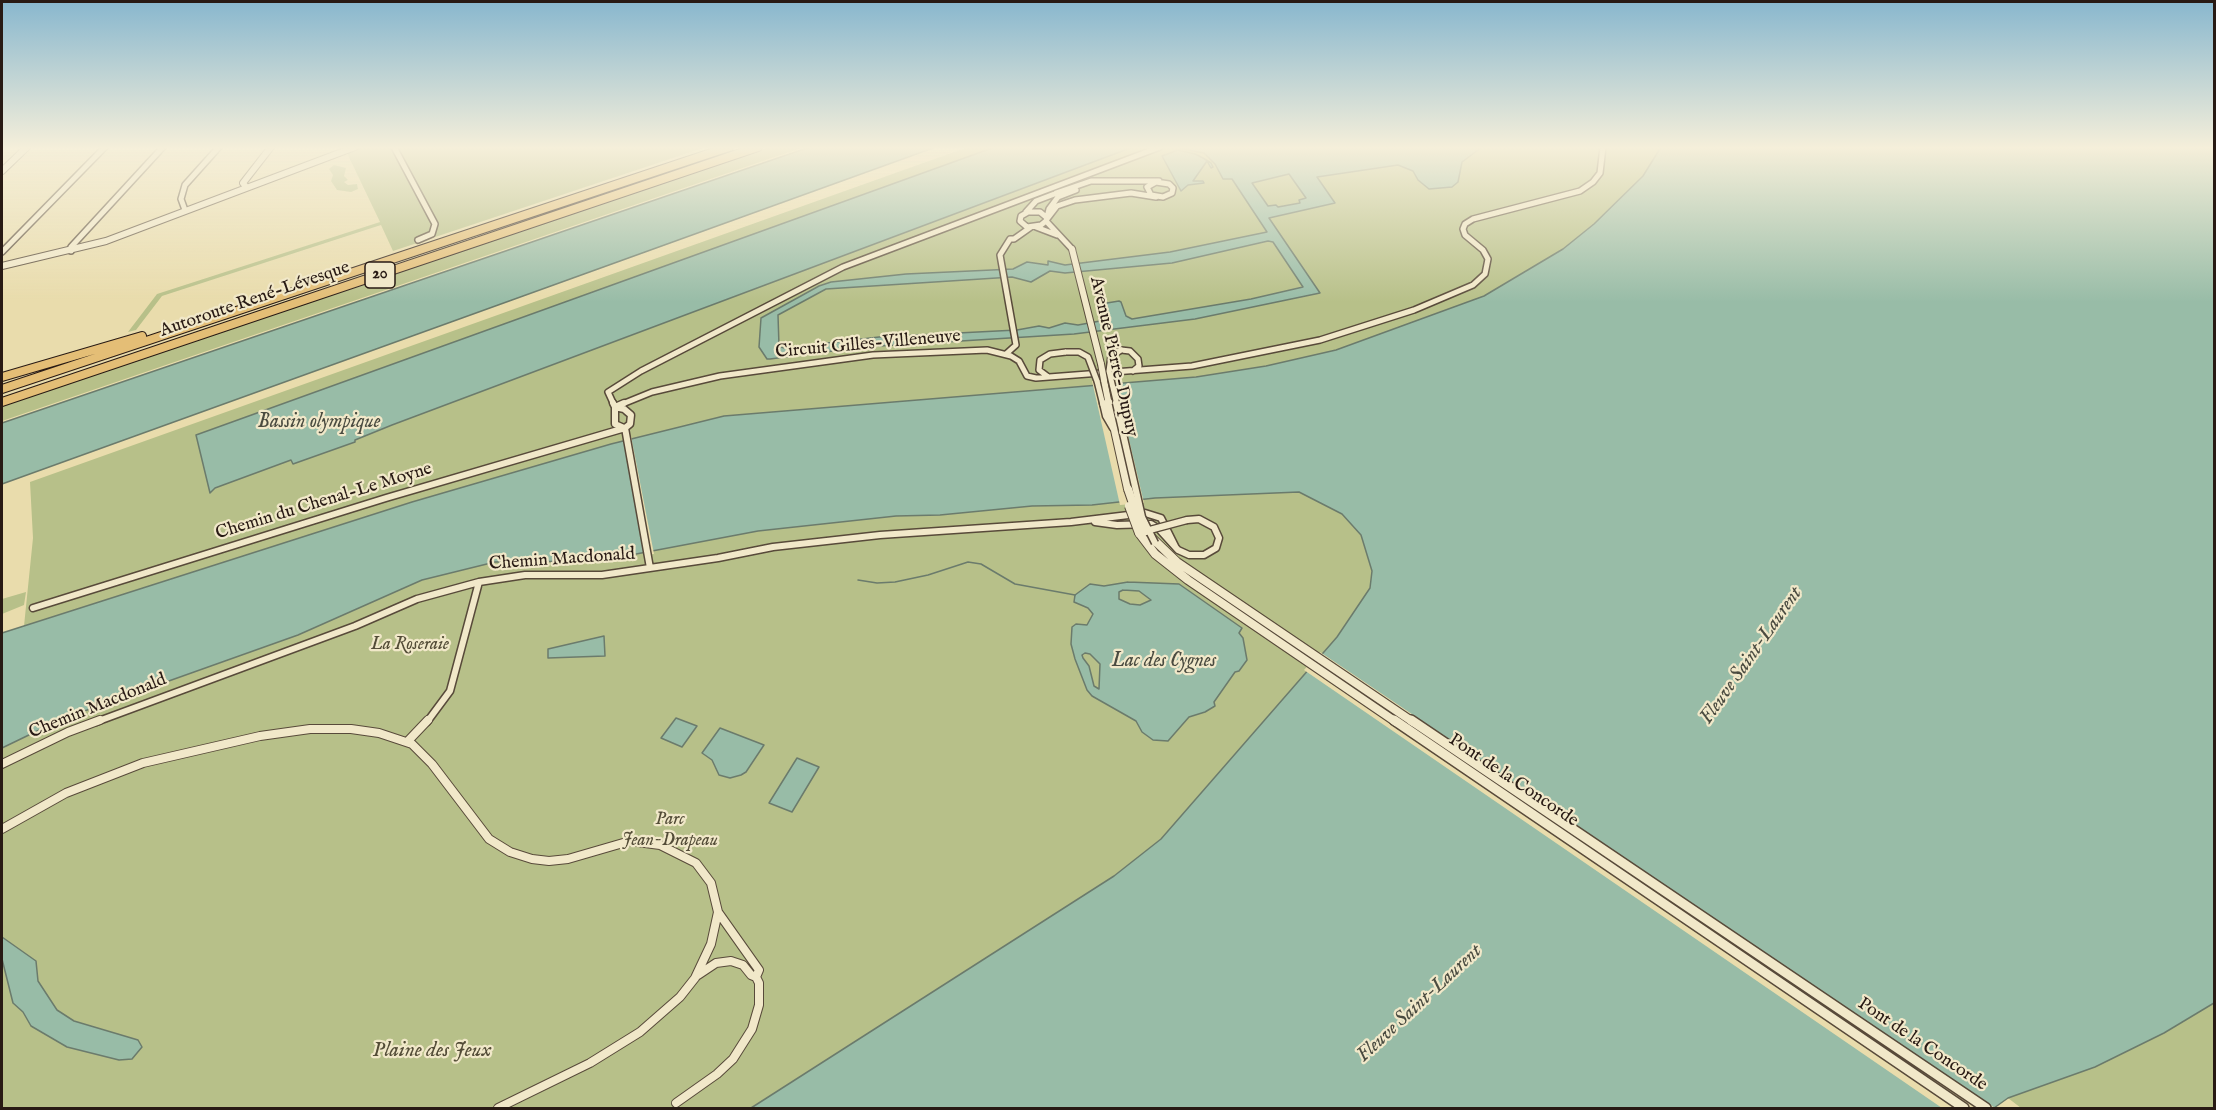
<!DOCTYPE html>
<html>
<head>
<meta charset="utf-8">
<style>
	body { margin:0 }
	#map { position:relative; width:2216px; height:1110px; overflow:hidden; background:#e9dcac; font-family:"IM FELL English",serif }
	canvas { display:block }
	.frame { position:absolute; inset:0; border:3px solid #281a14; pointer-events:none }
</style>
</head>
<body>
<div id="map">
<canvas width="2216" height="1110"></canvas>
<div class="frame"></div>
</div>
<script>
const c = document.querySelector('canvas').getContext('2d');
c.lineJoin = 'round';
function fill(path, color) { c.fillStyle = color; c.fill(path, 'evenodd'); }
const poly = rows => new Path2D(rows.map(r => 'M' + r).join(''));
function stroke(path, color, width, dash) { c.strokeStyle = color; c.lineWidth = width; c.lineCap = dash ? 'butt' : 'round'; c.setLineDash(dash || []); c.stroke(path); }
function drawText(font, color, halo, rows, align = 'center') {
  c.font = font + ' "IM FELL English",serif'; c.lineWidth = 4.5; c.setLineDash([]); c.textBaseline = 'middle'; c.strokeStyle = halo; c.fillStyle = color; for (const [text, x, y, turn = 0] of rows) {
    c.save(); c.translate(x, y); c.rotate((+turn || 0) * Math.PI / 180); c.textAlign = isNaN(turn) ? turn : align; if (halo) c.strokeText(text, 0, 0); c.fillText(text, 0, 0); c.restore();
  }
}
const green = poly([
	[360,147,706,147,393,251,381,225,162,296,136,330,128,332,157,294,380,222,346,151],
	[770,147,804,147,2,421,2,406],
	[968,147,1661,147,1643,176,1594,224,1563,249,1484,296,1336,350,1266,366,1196,377,724,416,611,444,412,502,24,626,33,538,30,482],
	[334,165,346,168,344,176,348,180,344,182,348,185,357,184,358,189,351,192,337,190,331,181,333,175,329,169],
	[1299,492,1342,514,1361,535,1372,571,1370,588,1337,637,1161,839,1114,876,751,1108,2,1108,2,748,62,719,298,635,422,580,495,562,580,562,758,531,896,516,940,515,1032,506,1092,505,1155,498],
	[26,592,24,605,2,614,2,599],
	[2214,1003,2214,1108,2021,1108,2008,1098,2095,1067,2164,1033]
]);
const water = poly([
	[810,147,936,147,2,484,2,423,810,147],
	[995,147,1133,147,392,425,355,440,355,442,293,464,291,460,215,488,210,493,196,435,995,147],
	[1188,147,1482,147,1462,162,1458,182,1452,187,1429,189,1418,180,1413,171,1398,165,1317,177,1335,203,1269,218,1320,293,1195,319,1074,334,864,347,770,359,767,359,759,347,761,318,819,286,831,282,906,274,1013,269,1027,262,1048,265,1048,261,1065,265,1170,252,1267,232,1232,179,1223,179,1215,164,1204,153,1183,149,1188,147],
	[1289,174,1306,198,1299,200,1300,203,1278,207,1276,205,1268,206,1252,183,1289,174],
	[1268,241,1273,242,1303,287,1251,299,1132,319,1126,316,1121,302,1119,301,1101,304,1099,306,1102,319,1100,321,1078,325,1065,323,1049,328,1039,326,1017,330,879,337,784,348,779,346,778,315,826,289,1012,277,1031,282,1050,271,1065,273,1172,263,1268,241],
	[1661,147,2214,147,2214,1003,2164,1033,2095,1067,2008,1098,1994,1108,751,1108,1114,876,1161,839,1337,637,1370,588,1372,571,1361,535,1342,514,1299,492,1155,498,1092,505,1032,506,940,515,896,516,758,531,599,561,495,562,422,580,298,635,62,719,2,748,2,633,412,502,611,444,724,416,1196,377,1266,366,1336,350,1484,296,1563,249,1594,224,1643,176,1661,147],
	[1178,150,1195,154,1203,158,1211,163,1213,167,1211,168,1207,161,1193,181,1203,181,1204,183,1188,185,1181,191,1162,156,1178,150],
	[1128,582,1179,584,1242,628,1239,633,1243,638,1247,660,1239,671,1235,672,1214,702,1215,706,1205,712,1189,717,1168,741,1153,740,1142,732,1136,721,1092,696,1087,690,1075,659,1071,644,1072,627,1076,624,1087,625,1093,614,1088,608,1074,602,1075,595,1090,584,1104,586,1128,582],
	[1123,590,1139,591,1151,600,1140,605,1130,604,1119,599,1119,592,1123,590],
	[1085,653,1090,654,1100,664,1099,689,1094,686,1089,666,1083,658,1082,655,1085,653],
	[604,636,605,656,548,658,548,649,604,636],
	[676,718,697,726,682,747,661,738,676,718],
	[720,728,764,745,746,772,741,775,730,778,719,775,712,760,702,753,720,728],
	[797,758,819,767,792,812,769,803,797,758],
	[2,937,36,961,38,981,57,1010,74,1021,138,1040,142,1047,132,1059,119,1060,67,1047,31,1026,23,1012,13,1003,2,959,2,937]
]);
const pier = poly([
	[1115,380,1144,503,1120,505,1092,381],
	[631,436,654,554,644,555,623,438],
	[1320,652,1995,1108,1942,1108,1304,670]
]);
const stream = poly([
	[858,580,877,583,895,582,928,575,968,562,981,564,1015,584,1075,595]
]);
const minorFar2 = poly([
	[394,147,435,224,432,234,418,240],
	[1156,182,1169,184,1173,188,1172,193,1163,197,1151,195,1147,187,1156,182],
	[1056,193,1091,181,1159,181],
	[185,210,181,199,185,185,219,147],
	[1026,212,1036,201,1057,193],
	[1046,217,1040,212,1028,212,1021,216,1020,221,1027,227,1041,225,1046,221,1049,209,1058,197,1076,190],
	[1047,219,1057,206,1075,200,1131,193,1156,197],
	[1046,221,1072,249],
	[1036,227,1057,235],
	[71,251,71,247,163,147],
	[2,252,105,147],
	[1121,350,1130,351,1138,359,1139,366,1133,371],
	[1006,354,1016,345,1000,255,1010,239,1014,239,1031,227],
	[1047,376,1039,370,1040,360,1050,354,1066,352],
	[1097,381,1103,405],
	[614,405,608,392,641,371,843,267,1160,147],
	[620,405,652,392,720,376,873,355,987,350,1011,356,1019,361,1027,376,1036,378,1192,366,1320,340,1414,310,1473,285,1485,274,1488,259,1483,250,1465,235,1463,229,1465,224,1473,219,1580,191,1593,182,1600,173,1603,147]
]);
const minorFar1 = poly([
	[613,403,615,407],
	[1103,403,1106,416,1113,428],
	[615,407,624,403],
	[615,407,624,409,631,415,630,424,625,428],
	[615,407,615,424,624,428],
	[625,428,650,568],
	[1095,522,1117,525,1151,524,1159,529,1178,550,1189,555,1204,555,1216,548,1219,538,1214,527,1199,519,1187,520],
	[33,608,386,498,625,428],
	[96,722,355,626,417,599,479,582,525,575,602,575,718,558,773,547,880,535,1071,522,1145,513,1161,518,1176,548],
	[427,722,450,691,479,582]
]);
const minor = poly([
	[408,741,428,720],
	[2,764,68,732,100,720],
	[2,829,66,793,143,763,260,736,310,729,351,729,379,733,412,744,432,764,489,839,510,852,532,859,549,861,568,859,630,841,660,845,696,863,711,883,718,912,711,944,695,978,680,997,640,1032,590,1063,498,1108],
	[698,975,716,963,731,961,743,965,751,975,756,977],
	[676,1103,717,1074,733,1059,752,1029,759,1005,759,983,756,977,759,970,718,912]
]);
const tertiaryFar2 = poly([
	[2,171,27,147],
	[246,187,243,183,271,147],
	[1072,249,1101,364],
	[2,266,106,241,355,147],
	[1104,380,1109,405]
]);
const tertiaryFar1 = poly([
	[1109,403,1128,489],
	[1139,533,1155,554,1188,580,1396,722],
	[1151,537,1177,562,1413,722]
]);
const tertiary = poly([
	[1394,720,1964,1108],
	[1411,720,1986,1108]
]);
const motorway = poly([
	[2,377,142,336],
	[2,389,729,147],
	[2,402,758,147]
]);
const minorBridgeFar1 = poly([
	[1066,352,1079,352,1088,357,1097,381],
	[1117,405,1109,371,1111,356,1121,350]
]);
const minorBridge = poly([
	[1116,403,1142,517,1155,543],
	[1146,531,1187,520]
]);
const tertiaryBridgeFar1 = poly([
	[1101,364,1104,380]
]);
const tertiaryBridge = poly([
	[1128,489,1138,518,1146,531],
	[1129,506,1139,533]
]);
const shields = [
	[380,275,30]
];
const shieldNames = [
	["20",380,275]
];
const streetNames = [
	["Autoroute René-Lévesque",255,300,-19],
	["Circuit Gilles-Villeneuve",868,345,-5],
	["Avenue Pierre-Dupuy",1113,357,77],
	["Chemin du Chenal-Le Moyne",324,502,-17],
	["Chemin Macdonald",562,560,-4],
	["Chemin Macdonald",98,707,-22],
	["Pont de la Concorde",1513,781,34],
	["Pont de la Concorde",1922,1045,34]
];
const parkNames = [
	["La Roseraie",410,645],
	["Parc",670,820],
	["Jean-Drapeau",670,841]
];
const waterNames = [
	["Bassin olympique",319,423],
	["Fleuve Saint-Laurent",1752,656,-55],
	["Lac des Cygnes",1164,662],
	["Fleuve Saint-Laurent",1420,1004,-43]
];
const nearParknames = [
	["Plaine des Jeux",432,1052]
];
fill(green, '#b7c089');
fill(water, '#98bca7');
stroke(water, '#6b7b6c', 1.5);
fill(pier, '#e9dcac');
stroke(stream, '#6b7b6c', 1.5);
stroke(minorFar2, '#584a3a', 8);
stroke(minorFar1, '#584a3a', 9);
stroke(minor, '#584a3a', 10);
stroke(tertiaryFar2, '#584a3a', 8);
stroke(tertiaryFar1, '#584a3a', 10);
stroke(tertiary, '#584a3a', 12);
stroke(motorway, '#281a14', 10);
stroke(minorFar2, '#f1e8c9', 5);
stroke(minorFar1, '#f1e8c9', 6);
stroke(minor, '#f1e8c9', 8);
stroke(tertiaryFar2, '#f1e8c9', 6);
stroke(tertiaryFar1, '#f1e8c9', 8);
stroke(tertiary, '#f1e8c9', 9);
stroke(motorway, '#e4be76', 8);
stroke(minorBridgeFar1, '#584a3a', 8, []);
stroke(minorBridge, '#584a3a', 9, []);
stroke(tertiaryBridgeFar1, '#584a3a', 8, []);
stroke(tertiaryBridge, '#584a3a', 10, []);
stroke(minorBridgeFar1, '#f1e8c9', 5);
stroke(minorBridge, '#f1e8c9', 6);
stroke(tertiaryBridgeFar1, '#f1e8c9', 6);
stroke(tertiaryBridge, '#f1e8c9', 8);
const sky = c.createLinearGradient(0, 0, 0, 302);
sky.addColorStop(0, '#88b7ce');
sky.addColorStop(0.49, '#f5efda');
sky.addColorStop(1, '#f5efda00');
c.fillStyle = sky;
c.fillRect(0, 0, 2216, 302);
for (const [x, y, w] of shields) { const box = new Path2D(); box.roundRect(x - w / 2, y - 13, w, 26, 4.5); c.fillStyle = '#f1e8c9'; c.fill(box); stroke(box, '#281a14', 1.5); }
drawText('bold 16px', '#281a14', null, shieldNames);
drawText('18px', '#281a14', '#f1e8c9', streetNames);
drawText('italic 18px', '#534c37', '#f1e8c9', parkNames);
drawText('italic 20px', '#4a4b40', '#f1e8c9', waterNames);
drawText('italic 21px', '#534c37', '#f1e8c9', nearParknames);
</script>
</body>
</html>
